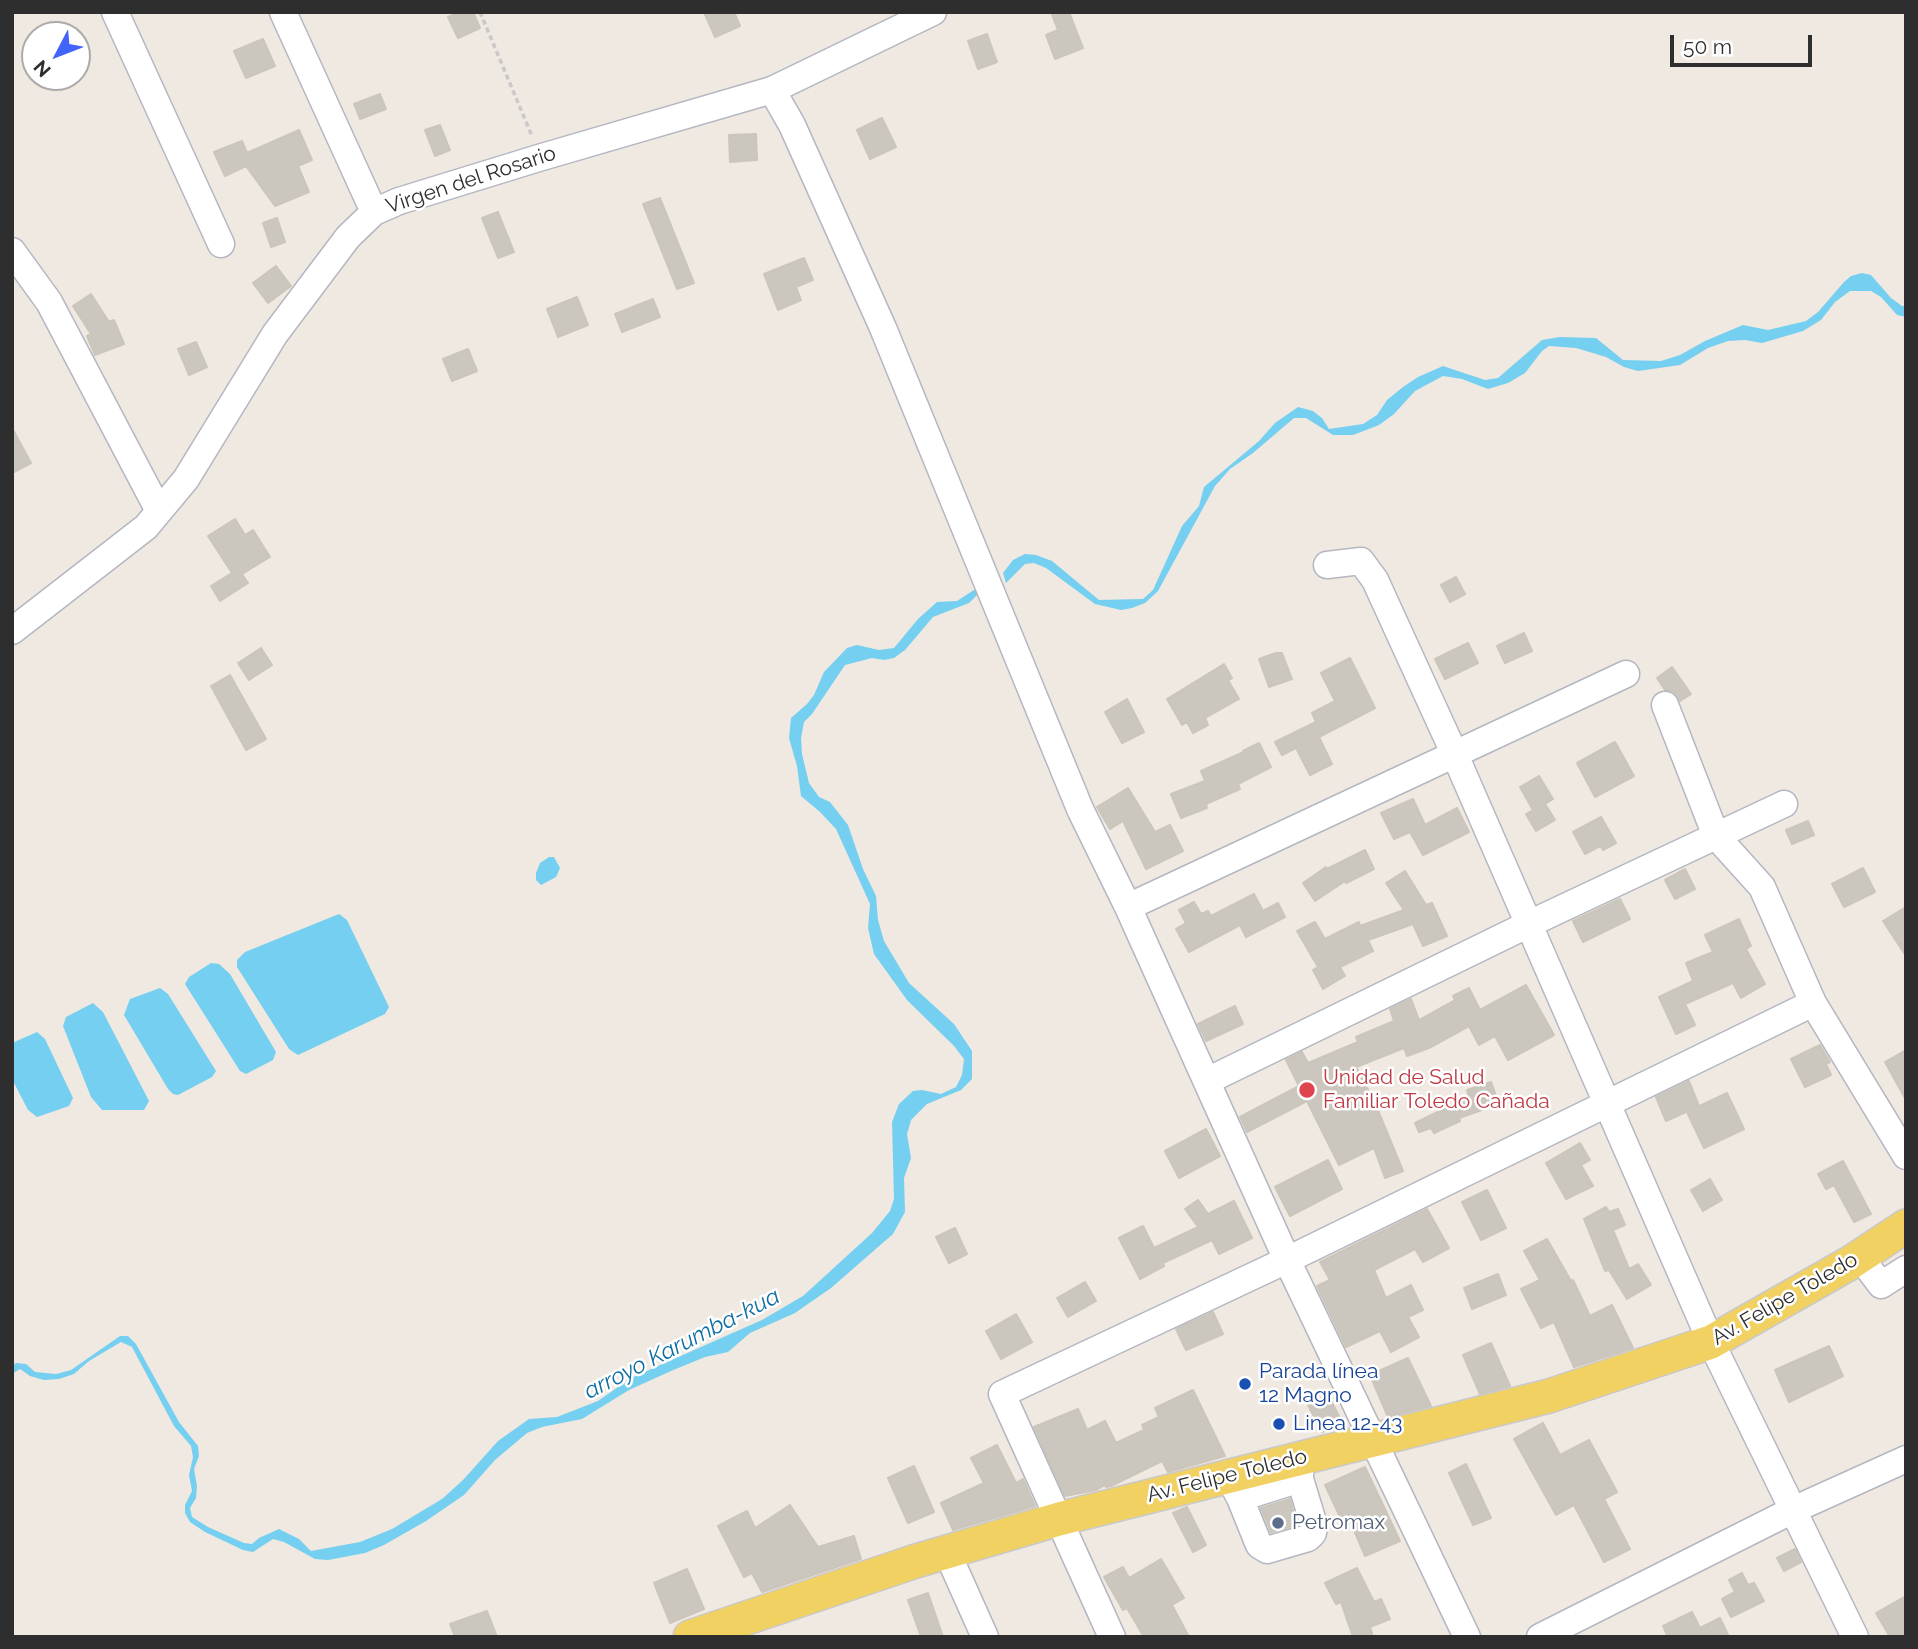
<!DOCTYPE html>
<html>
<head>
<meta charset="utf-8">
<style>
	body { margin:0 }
	#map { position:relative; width:1918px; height:1649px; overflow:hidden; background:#efe9e1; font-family:Raleway,sans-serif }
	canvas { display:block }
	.frame { position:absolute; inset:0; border:14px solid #2e2e2e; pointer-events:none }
	.north { position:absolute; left:21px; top:21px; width:70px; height:70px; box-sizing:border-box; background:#fff; border:2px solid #ababab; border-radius:50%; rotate:228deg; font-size:19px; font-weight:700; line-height:28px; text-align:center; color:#2e2e2e }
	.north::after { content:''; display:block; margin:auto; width:24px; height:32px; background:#4264fb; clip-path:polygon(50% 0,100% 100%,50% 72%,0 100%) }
	.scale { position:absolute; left:1670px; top:35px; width:142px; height:32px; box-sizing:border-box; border:4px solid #2e2e2e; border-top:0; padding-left:9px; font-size:21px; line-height:24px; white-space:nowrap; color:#2e2e2e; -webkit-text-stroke:5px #fff; paint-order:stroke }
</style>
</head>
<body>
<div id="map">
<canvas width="1918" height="1649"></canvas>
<div class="frame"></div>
<div class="north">N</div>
<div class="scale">50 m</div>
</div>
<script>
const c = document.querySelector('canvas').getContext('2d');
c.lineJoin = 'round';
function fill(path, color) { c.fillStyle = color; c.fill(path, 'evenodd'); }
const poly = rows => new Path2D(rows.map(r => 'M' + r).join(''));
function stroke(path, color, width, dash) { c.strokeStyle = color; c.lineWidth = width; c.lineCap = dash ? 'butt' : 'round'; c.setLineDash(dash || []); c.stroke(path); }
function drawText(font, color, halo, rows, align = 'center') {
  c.font = font + ' Raleway,sans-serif'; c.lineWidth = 5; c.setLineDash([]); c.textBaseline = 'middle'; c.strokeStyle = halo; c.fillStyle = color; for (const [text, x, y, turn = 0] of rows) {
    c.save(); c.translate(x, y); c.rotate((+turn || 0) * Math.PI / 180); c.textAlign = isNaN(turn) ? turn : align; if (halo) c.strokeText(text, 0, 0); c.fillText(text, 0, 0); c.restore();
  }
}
const water = poly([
	[1862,273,1871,275,1891,298,1902,306,1906,306,1906,317,1897,315,1881,297,1871,291,1850,291,1835,302,1821,320,1803,331,1762,343,1745,340,1728,341,1708,348,1680,365,1638,371,1624,367,1606,357,1576,348,1549,346,1542,351,1525,373,1508,383,1488,389,1462,379,1443,376,1415,391,1394,414,1379,425,1353,435,1333,435,1306,418,1294,418,1253,453,1230,469,1215,486,1158,591,1145,603,1132,608,1121,610,1095,604,1046,568,1034,563,1025,564,1006,583,1003,573,1013,560,1025,554,1036,555,1052,561,1099,600,1143,599,1153,590,1182,526,1199,506,1204,487,1259,441,1275,423,1298,407,1313,411,1322,418,1329,429,1363,424,1377,415,1387,400,1403,387,1418,377,1443,366,1485,380,1498,378,1542,340,1560,337,1596,338,1623,360,1661,361,1680,355,1705,341,1743,325,1768,330,1806,321,1818,312,1844,282,1851,276],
	[977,588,979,593,969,603,933,617,905,650,894,658,884,660,872,658,845,665,812,714,804,722,801,738,802,754,809,783,819,797,830,802,848,825,863,869,876,896,878,920,884,941,909,983,954,1024,972,1051,972,1079,961,1090,927,1104,911,1120,907,1134,911,1158,904,1178,905,1212,893,1234,831,1288,795,1313,750,1333,728,1352,705,1357,671,1371,629,1390,582,1419,542,1427,527,1433,495,1460,464,1495,426,1521,384,1545,365,1553,328,1560,315,1559,284,1542,273,1539,253,1552,243,1550,205,1532,190,1522,185,1513,185,1505,192,1491,189,1475,193,1457,191,1446,174,1426,132,1347,121,1342,89,1361,74,1374,59,1379,44,1380,30,1376,20,1369,12,1374,12,1366,16,1363,26,1364,35,1372,56,1374,71,1370,120,1336,128,1336,136,1344,179,1422,198,1446,199,1456,194,1469,197,1486,196,1498,190,1508,192,1517,208,1527,244,1543,252,1544,259,1538,279,1529,299,1539,311,1551,360,1542,392,1529,442,1499,463,1480,498,1441,529,1419,557,1417,598,1401,631,1378,762,1320,803,1296,872,1233,890,1211,894,1199,892,1122,899,1104,913,1091,922,1090,941,1094,956,1087,962,1075,964,1059,954,1046,907,1000,874,954,868,928,870,904,836,829,820,812,801,796,797,766,789,738,791,718,807,704,814,695,824,672,847,648,857,645,879,650,894,648,918,619,937,602,957,601],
	[549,857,554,857,560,868,556,877,541,885,536,880,536,873,540,863],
	[339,914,347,920,389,1007,385,1014,298,1055,289,1049,237,967,237,960,245,952],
	[211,963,219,964,230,974,276,1052,273,1060,246,1074,240,1071,185,984,189,977],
	[160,988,168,994,216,1071,212,1077,178,1095,173,1094,168,1089,124,1015,130,999],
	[93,1003,103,1012,149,1101,144,1110,102,1110,91,1097,63,1026,66,1017],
	[37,1032,45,1039,73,1098,69,1106,37,1117,28,1110,12,1079,12,1043]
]);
const building = poly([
	[460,12,473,12,480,28,458,38,448,17,460,12],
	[704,12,734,12,740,26,715,37,704,12],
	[1051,12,1069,12,1083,48,1055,59,1046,35,1058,30,1051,12],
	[987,34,997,62,978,69,968,41,987,34],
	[263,39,275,66,246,78,234,51,263,39],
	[380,94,386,109,360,119,354,104,380,94],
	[882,118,896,147,870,159,857,130,882,118],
	[440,125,450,150,435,156,425,130,440,125],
	[299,130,312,160,298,166,309,192,275,206,246,166,225,176,214,152,242,141,247,153,299,130],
	[756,134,757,160,730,162,729,135,756,134],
	[660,198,694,283,677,289,643,204,660,198],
	[498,212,514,252,498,258,482,218,498,212],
	[277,218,285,242,271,247,263,223,277,218],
	[804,258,813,280,796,287,801,300,778,310,764,274,804,258],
	[276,266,291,286,268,303,253,283,276,266],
	[91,294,109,322,114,320,124,344,95,355,87,336,91,334,73,306,91,294],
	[577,297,588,325,558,337,547,309,577,297],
	[653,299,660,317,622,332,615,314,653,299],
	[196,342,207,367,189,375,178,349,196,342],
	[468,349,477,371,452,381,443,359,468,349],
	[12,428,31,463,12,473,12,428],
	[235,519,245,535,253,530,270,557,242,574,248,583,220,601,211,586,232,573,208,536,235,519],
	[1456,577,1465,594,1450,602,1441,585,1456,577],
	[1524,633,1532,651,1505,663,1497,646,1524,633],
	[1468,643,1478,663,1445,679,1435,659,1468,643],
	[261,648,272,665,249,680,238,663,261,648],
	[1276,653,1282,653,1292,679,1269,687,1259,659,1276,653],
	[1350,658,1375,708,1319,737,1332,764,1310,775,1296,748,1282,755,1275,742,1316,722,1312,713,1335,701,1321,673,1350,658],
	[1224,664,1232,678,1228,680,1239,699,1205,718,1208,725,1193,733,1187,722,1182,725,1167,699,1224,664],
	[1672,667,1691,694,1680,701,1674,692,1665,690,1657,678,1672,667],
	[230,675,266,739,246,750,211,686,230,675],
	[1127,699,1144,732,1122,743,1105,712,1127,699],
	[1615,742,1634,776,1595,797,1577,763,1615,742],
	[1259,743,1271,767,1238,784,1240,789,1206,804,1207,808,1181,818,1171,794,1205,781,1201,771,1244,752,1243,751,1259,743],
	[1539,776,1553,799,1545,804,1555,820,1536,831,1526,814,1533,810,1520,787,1539,776],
	[1128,788,1155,832,1170,825,1183,851,1146,869,1123,821,1110,829,1097,807,1128,788],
	[1413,799,1425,825,1457,808,1469,832,1423,855,1410,832,1394,839,1381,813,1413,799],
	[1601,817,1616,843,1603,850,1600,846,1585,854,1573,832,1601,817],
	[1808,821,1814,835,1792,844,1786,830,1808,821],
	[1365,850,1374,869,1346,883,1345,881,1315,901,1303,883,1326,867,1327,869,1365,850],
	[1863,868,1875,892,1844,907,1832,884,1863,868],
	[1685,869,1695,889,1675,899,1665,880,1685,869],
	[1405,871,1426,905,1432,903,1447,936,1423,946,1413,924,1368,940,1373,951,1340,967,1345,976,1323,989,1313,970,1318,967,1297,931,1315,922,1325,939,1359,922,1360,926,1404,910,1386,883,1405,871],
	[1254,894,1263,911,1278,903,1285,917,1246,937,1240,925,1189,952,1176,929,1186,923,1179,910,1194,902,1201,914,1208,911,1211,916,1254,894],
	[1620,899,1630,919,1583,942,1573,921,1620,899],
	[1906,907,1906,956,1883,921,1906,907],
	[1739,919,1751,946,1746,949,1765,984,1741,998,1733,983,1685,1004,1695,1025,1676,1034,1659,997,1693,981,1686,963,1713,952,1705,935,1739,919],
	[1526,985,1554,1035,1508,1060,1495,1036,1479,1045,1469,1026,1429,1048,1407,1056,1404,1048,1356,1067,1375,1103,1403,1171,1385,1178,1374,1148,1339,1165,1307,1101,1247,1132,1240,1117,1299,1086,1286,1060,1302,1052,1308,1063,1358,1042,1356,1037,1394,1021,1390,1009,1411,999,1419,1020,1455,1000,1453,996,1469,988,1480,1010,1526,985],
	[1235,1006,1243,1024,1206,1041,1198,1024,1235,1006],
	[1820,1045,1830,1062,1826,1064,1831,1075,1805,1087,1791,1059,1820,1045],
	[1906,1050,1906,1100,1885,1062,1906,1050],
	[1689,1081,1699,1106,1666,1121,1656,1097,1689,1081],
	[1491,1082,1499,1104,1459,1118,1460,1121,1434,1133,1431,1128,1419,1132,1415,1123,1469,1097,1467,1090,1491,1082],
	[1727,1093,1744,1129,1704,1148,1687,1112,1727,1093],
	[1206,1129,1220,1156,1179,1178,1165,1151,1206,1129],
	[1580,1143,1590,1160,1581,1165,1593,1186,1566,1199,1546,1163,1580,1143],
	[1328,1160,1342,1189,1290,1216,1275,1187,1328,1160],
	[1843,1161,1871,1214,1854,1222,1834,1185,1826,1189,1818,1174,1843,1161],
	[1710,1179,1722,1200,1703,1211,1691,1190,1710,1179],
	[1487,1190,1506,1228,1481,1240,1462,1202,1487,1190],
	[1198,1200,1208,1214,1234,1201,1252,1238,1219,1254,1212,1240,1163,1263,1164,1266,1140,1279,1119,1238,1143,1226,1154,1248,1198,1227,1185,1209,1198,1200],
	[1606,1207,1609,1212,1618,1209,1625,1225,1613,1230,1629,1269,1638,1264,1651,1285,1627,1299,1609,1270,1605,1271,1584,1219,1606,1207],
	[1427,1209,1449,1248,1423,1262,1415,1249,1374,1270,1386,1298,1411,1285,1423,1310,1408,1317,1419,1337,1391,1352,1380,1331,1346,1347,1317,1286,1330,1280,1320,1262,1427,1209],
	[955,1228,967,1254,949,1263,936,1237,955,1228],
	[1547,1239,1571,1281,1573,1280,1590,1316,1612,1305,1633,1348,1574,1367,1554,1322,1541,1328,1521,1289,1540,1280,1524,1251,1547,1239],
	[1498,1274,1506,1295,1472,1309,1464,1288,1498,1274],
	[1085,1282,1096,1301,1068,1317,1057,1298,1085,1282],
	[1213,1312,1223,1334,1186,1350,1176,1329,1213,1312],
	[1016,1314,1032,1342,1001,1359,986,1331,1016,1314],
	[1491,1343,1510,1386,1480,1394,1463,1355,1491,1343],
	[1829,1346,1843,1376,1789,1402,1775,1370,1829,1346],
	[1408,1358,1431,1406,1388,1417,1370,1375,1408,1358],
	[1193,1390,1225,1456,1168,1472,1162,1461,1111,1486,1106,1487,1105,1485,1096,1490,1065,1496,1034,1427,1078,1409,1087,1430,1105,1421,1116,1443,1144,1430,1142,1425,1159,1417,1155,1408,1193,1390],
	[1328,1395,1342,1422,1322,1432,1308,1405,1328,1395],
	[1543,1423,1560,1455,1589,1440,1617,1492,1604,1499,1630,1549,1604,1562,1574,1505,1556,1515,1514,1439,1543,1423],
	[997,1445,1016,1483,1023,1479,1035,1506,953,1530,941,1503,984,1483,971,1458,997,1445],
	[1466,1464,1491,1518,1473,1525,1449,1473,1466,1464],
	[914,1466,934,1512,908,1523,888,1478,914,1466],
	[1365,1467,1400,1541,1365,1556,1348,1516,1341,1519,1325,1485,1365,1467],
	[1290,1499,1297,1525,1271,1532,1261,1508,1290,1499],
	[790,1505,818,1547,854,1536,861,1559,762,1592,752,1573,744,1577,718,1526,747,1511,755,1528,790,1505],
	[1187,1507,1206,1545,1193,1552,1173,1513,1187,1507],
	[1795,1549,1801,1562,1784,1571,1777,1558,1795,1549],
	[1161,1559,1184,1598,1172,1605,1189,1637,1144,1637,1127,1608,1123,1610,1104,1577,1123,1567,1129,1578,1161,1559],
	[1357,1568,1374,1602,1381,1599,1390,1619,1370,1627,1373,1637,1353,1637,1341,1602,1336,1604,1325,1583,1357,1568],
	[687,1569,704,1609,670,1623,654,1583,687,1569],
	[1742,1573,1748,1585,1754,1583,1764,1601,1731,1617,1722,1599,1735,1592,1729,1580,1742,1573],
	[928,1593,943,1637,921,1637,908,1600,928,1593],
	[1906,1596,1906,1637,1890,1637,1876,1613,1906,1596],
	[487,1611,497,1637,455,1637,450,1624,487,1611],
	[1692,1612,1700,1628,1720,1618,1729,1637,1668,1637,1663,1626,1692,1612]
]);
const path = poly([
	[480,12,532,136]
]);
const minor = poly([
	[115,12,221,244],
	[283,12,374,212],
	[772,90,792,125,883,328,1080,809,1128,907,1287,1260,1467,1637],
	[12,251,49,302,159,511],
	[1327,565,1361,561,1375,580,1455,755,1711,1342,1855,1637],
	[12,631,146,527,186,479,275,334,348,237,374,212,399,201,542,157,772,90,933,12],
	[1665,705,1716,836,1762,887,1813,1003,1906,1156],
	[1128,907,1626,674],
	[1207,1081,1529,924,1784,804],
	[1860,1257,1881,1285,1906,1269],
	[1233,1485,1240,1498,1300,1479,1300,1463],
	[1240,1498,1259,1545,1267,1550,1308,1538,1313,1533,1314,1525,1300,1479],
	[947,1552,985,1637],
	[1112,1637,1002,1394,1287,1260,1813,1003],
	[1540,1637,1793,1510,1906,1459]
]);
const major = poly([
	[690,1637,916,1561,1059,1519,1549,1396,1711,1342,1850,1263,1906,1226]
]);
const markers = [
	[1307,1090,9,"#e0444e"],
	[1245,1384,7,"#1a4fb4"],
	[1279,1424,7,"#1a4fb4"],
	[1278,1523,7,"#5c6f8a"]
];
const streetNames = [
	["Virgen del Rosario",471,180,-18],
	["Av. Felipe Toledo",1785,1299,-30],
	["Av. Felipe Toledo",1227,1476,-14]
];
const healthNames = [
	["Unidad de Salud",1323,1078],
	["Familiar Toledo Cañada",1323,1102]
];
const transitNames = [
	["Parada línea",1259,1372],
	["12 Magno",1259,1396],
	["Linea 12-43",1293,1424]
];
const serviceNames = [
	["Petromax",1292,1523]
];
const waterNames = [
	["arroyo Karumba-kua",682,1344,-27]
];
fill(water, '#75cff0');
fill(building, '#cbc7bf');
stroke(building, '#cbc5ba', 2);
stroke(minor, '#b4b7c1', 29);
stroke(major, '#c9c9c9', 36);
stroke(path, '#c9c9c9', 3.5, [5, 3.5]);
stroke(minor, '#fff', 26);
stroke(major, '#f2d163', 33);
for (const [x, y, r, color] of markers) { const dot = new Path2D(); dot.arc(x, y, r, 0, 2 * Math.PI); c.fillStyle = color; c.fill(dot); stroke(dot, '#fff', 2.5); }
drawText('21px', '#2e2e2e', '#fff', streetNames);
drawText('21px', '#be3a42', '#fff', healthNames, 'left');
drawText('21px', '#164399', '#fff', transitNames, 'left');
drawText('21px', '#4e5e75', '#fff', serviceNames, 'left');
drawText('italic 23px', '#0d6fa3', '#fff', waterNames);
</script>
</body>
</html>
